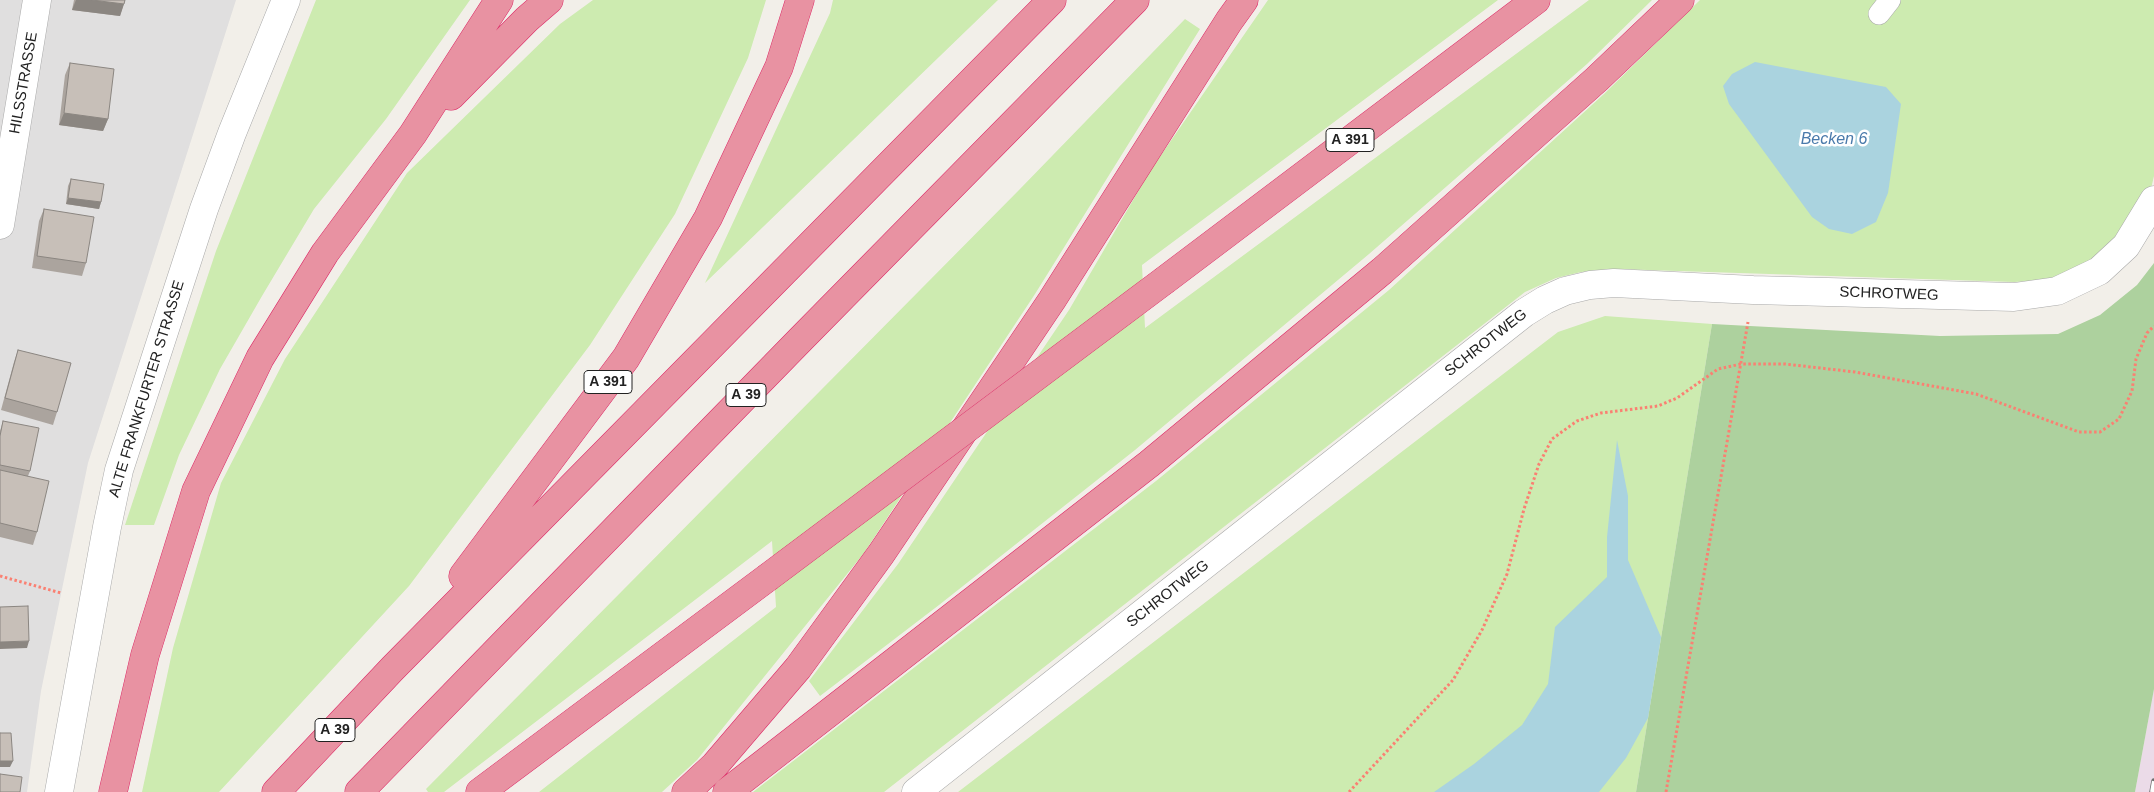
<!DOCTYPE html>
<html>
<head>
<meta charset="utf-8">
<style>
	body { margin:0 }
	canvas { display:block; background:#f2efe9 }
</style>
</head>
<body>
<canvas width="2154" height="792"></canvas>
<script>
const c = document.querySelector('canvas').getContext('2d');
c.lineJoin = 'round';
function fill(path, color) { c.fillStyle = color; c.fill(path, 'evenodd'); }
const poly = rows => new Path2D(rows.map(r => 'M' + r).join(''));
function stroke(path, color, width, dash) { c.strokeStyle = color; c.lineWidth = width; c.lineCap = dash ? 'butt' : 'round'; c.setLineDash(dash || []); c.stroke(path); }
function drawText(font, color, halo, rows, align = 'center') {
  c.font = font + ' Arial,sans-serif'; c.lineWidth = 5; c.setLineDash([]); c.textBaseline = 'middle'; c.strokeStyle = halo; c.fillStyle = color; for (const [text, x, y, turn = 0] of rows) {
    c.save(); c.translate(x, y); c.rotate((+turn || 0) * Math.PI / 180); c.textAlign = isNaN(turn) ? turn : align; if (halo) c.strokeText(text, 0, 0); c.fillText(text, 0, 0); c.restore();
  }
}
const residential = poly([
	[0,0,236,0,88,463,41,691,27,792,0,792]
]);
const industrial = poly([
	[2154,689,2154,792,2135,792]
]);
const grass = poly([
	[316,0,470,0,386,119,314,209,262,296,220,369,179,455,154,525,125,525,216,251],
	[593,0,766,0,748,58,675,214,590,345,409,586,219,792,142,792,173,648,221,483,285,359,407,173,560,24],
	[833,0,998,0,705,283,830,13],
	[1268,0,1498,0,1142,265,1145,328,1589,0,1652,0,1587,64,1369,254,1135,450,939,605,820,696,809,681,898,564,1069,310,1150,171],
	[1700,0,2154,0,2154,176,2147,205,2122,238,2076,271,2046,280,2014,282,1617,269,1581,272,1556,278,1525,292,884,792,753,792,1156,481,1389,290,1604,94],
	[1185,19,1200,29,1035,294,864,553,697,760,662,792,539,792,776,607,772,541,444,792,428,792,426,789,1019,190],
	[1605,316,1712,324,1636,792,958,792,1558,332]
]);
const forest = poly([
	[2154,263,2154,689,2135,792,1636,792,1712,324,1940,336,2058,334,2100,315,2137,285]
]);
const water = poly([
	[1755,62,1886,87,1901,104,1888,193,1876,222,1852,234,1829,229,1812,217,1729,104,1723,86,1732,74],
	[1617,440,1628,496,1628,560,1661,637,1648,718,1626,758,1599,792,1434,792,1474,764,1522,725,1548,684,1555,627,1607,577,1607,537]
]);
const path = poly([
	[0,576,61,593],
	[1349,792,1453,680,1482,630,1507,574,1524,509,1539,464,1552,439,1577,421,1601,413,1658,406,1677,398,1718,369,1741,364,1785,364,1855,372,1976,394,2079,432,2100,432,2119,419,2132,391,2136,359,2147,333,2154,326],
	[1666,792,1748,322]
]);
const service = poly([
	[1879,14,1890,0]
]);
const minor = poly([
	[0,225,37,0],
	[916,792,1524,313,1545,300,1565,291,1590,285,1614,283,1753,290,2014,297,2057,291,2099,271,2126,246,2154,200]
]);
const tertiary = poly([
	[59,792,107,527,119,470,204,209,232,133,286,0]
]);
const motorway = poly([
	[451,96,527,19,549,0],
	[1165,280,1536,0],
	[463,576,626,358,708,218,779,67,800,0],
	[113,792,145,655,196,491,260,358,325,253,413,134,499,0],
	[276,792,393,668,1052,0],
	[359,792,800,340,1135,0],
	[480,792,767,578],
	[686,792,715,765,798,668,881,554,1052,300,1229,21,1244,0],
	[727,792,1149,464,1382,271,1597,79,1680,0]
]);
const rail = poly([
	[2152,792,2154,781]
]);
const motorwayBridge = poly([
	[767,578,1165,280]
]);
const wall = poly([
	[74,0,125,0,120,16,72,10],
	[70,63,108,119,103,131,59,125,65,75],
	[71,179,101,202,99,209,66,204,68,186],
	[44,209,86,263,82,276,32,268,39,221],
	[18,350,57,412,53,425,1,410,14,362],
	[3,421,30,471,28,476,37,532,33,545,0,537,0,431]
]);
const shadedWall = poly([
	[76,0,92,0,124,4,120,16,72,10],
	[64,113,108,119,103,131,59,125],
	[68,198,101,202,99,209,66,204],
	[29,641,27,648,0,649,0,642],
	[0,761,13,761,10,767,0,767]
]);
const building = poly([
	[92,0,125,0,124,4,92,0],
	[70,63,114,69,108,119,64,113,70,63],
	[71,179,104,184,101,202,68,198,71,179],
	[44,209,94,217,86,263,37,256,44,209],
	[18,350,71,363,57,412,5,398,18,350],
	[3,421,39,428,30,471,0,465,0,436,3,421],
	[0,470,49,481,37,532,0,523,0,470],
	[28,606,29,641,0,642,0,607,28,606],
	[0,733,11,733,13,761,0,761,0,733],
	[0,774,22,777,20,792,0,792,0,774]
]);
const shields = [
	[1350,140,48],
	[608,382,48],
	[746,395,40],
	[335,730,40]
];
const shieldNames = [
	["A 391",1350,140],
	["A 391",608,382],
	["A 39",746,395],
	["A 39",335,730]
];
const streetNames = [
	["HILSSTRASSE",24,83,-80],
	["SCHROTWEG",1889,294,2],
	["SCHROTWEG",1486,343,-38],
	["ALTE FRANKFURTER STRASSE",147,389,-73],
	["SCHROTWEG",1168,594,-38]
];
const waterNames = [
	["Becken 6",1834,140]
];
fill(residential, '#e0dfdf');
fill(industrial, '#ebdbe8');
fill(grass, '#cdebb0');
fill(forest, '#add19e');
fill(water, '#aad3df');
stroke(service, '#a9a9a9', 22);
stroke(minor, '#a9a9a9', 29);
stroke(tertiary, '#a9a9a9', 29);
stroke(motorway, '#dc2a67', 29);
stroke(path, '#fa8072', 3, [2.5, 2.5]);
stroke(service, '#fff', 21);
stroke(minor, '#fff', 28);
stroke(tertiary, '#fff', 28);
stroke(motorway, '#e892a2', 28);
stroke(rail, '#707070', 5.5);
stroke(rail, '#fff', 4, [11]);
stroke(motorwayBridge, '#dc2a67', 29, []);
stroke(motorwayBridge, '#e892a2', 28);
fill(wall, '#aba49e');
fill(shadedWall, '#8b8681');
fill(building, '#c7bfb8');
stroke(building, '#8b8681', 1);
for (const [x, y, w] of shields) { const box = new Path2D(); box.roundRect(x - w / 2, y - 11.5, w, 23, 4); c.fillStyle = '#fff'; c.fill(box); stroke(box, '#222', 1); }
drawText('bold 14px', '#222', null, shieldNames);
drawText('15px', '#222', '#fff', streetNames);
drawText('italic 16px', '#4a7aab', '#fff', waterNames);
</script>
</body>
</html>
